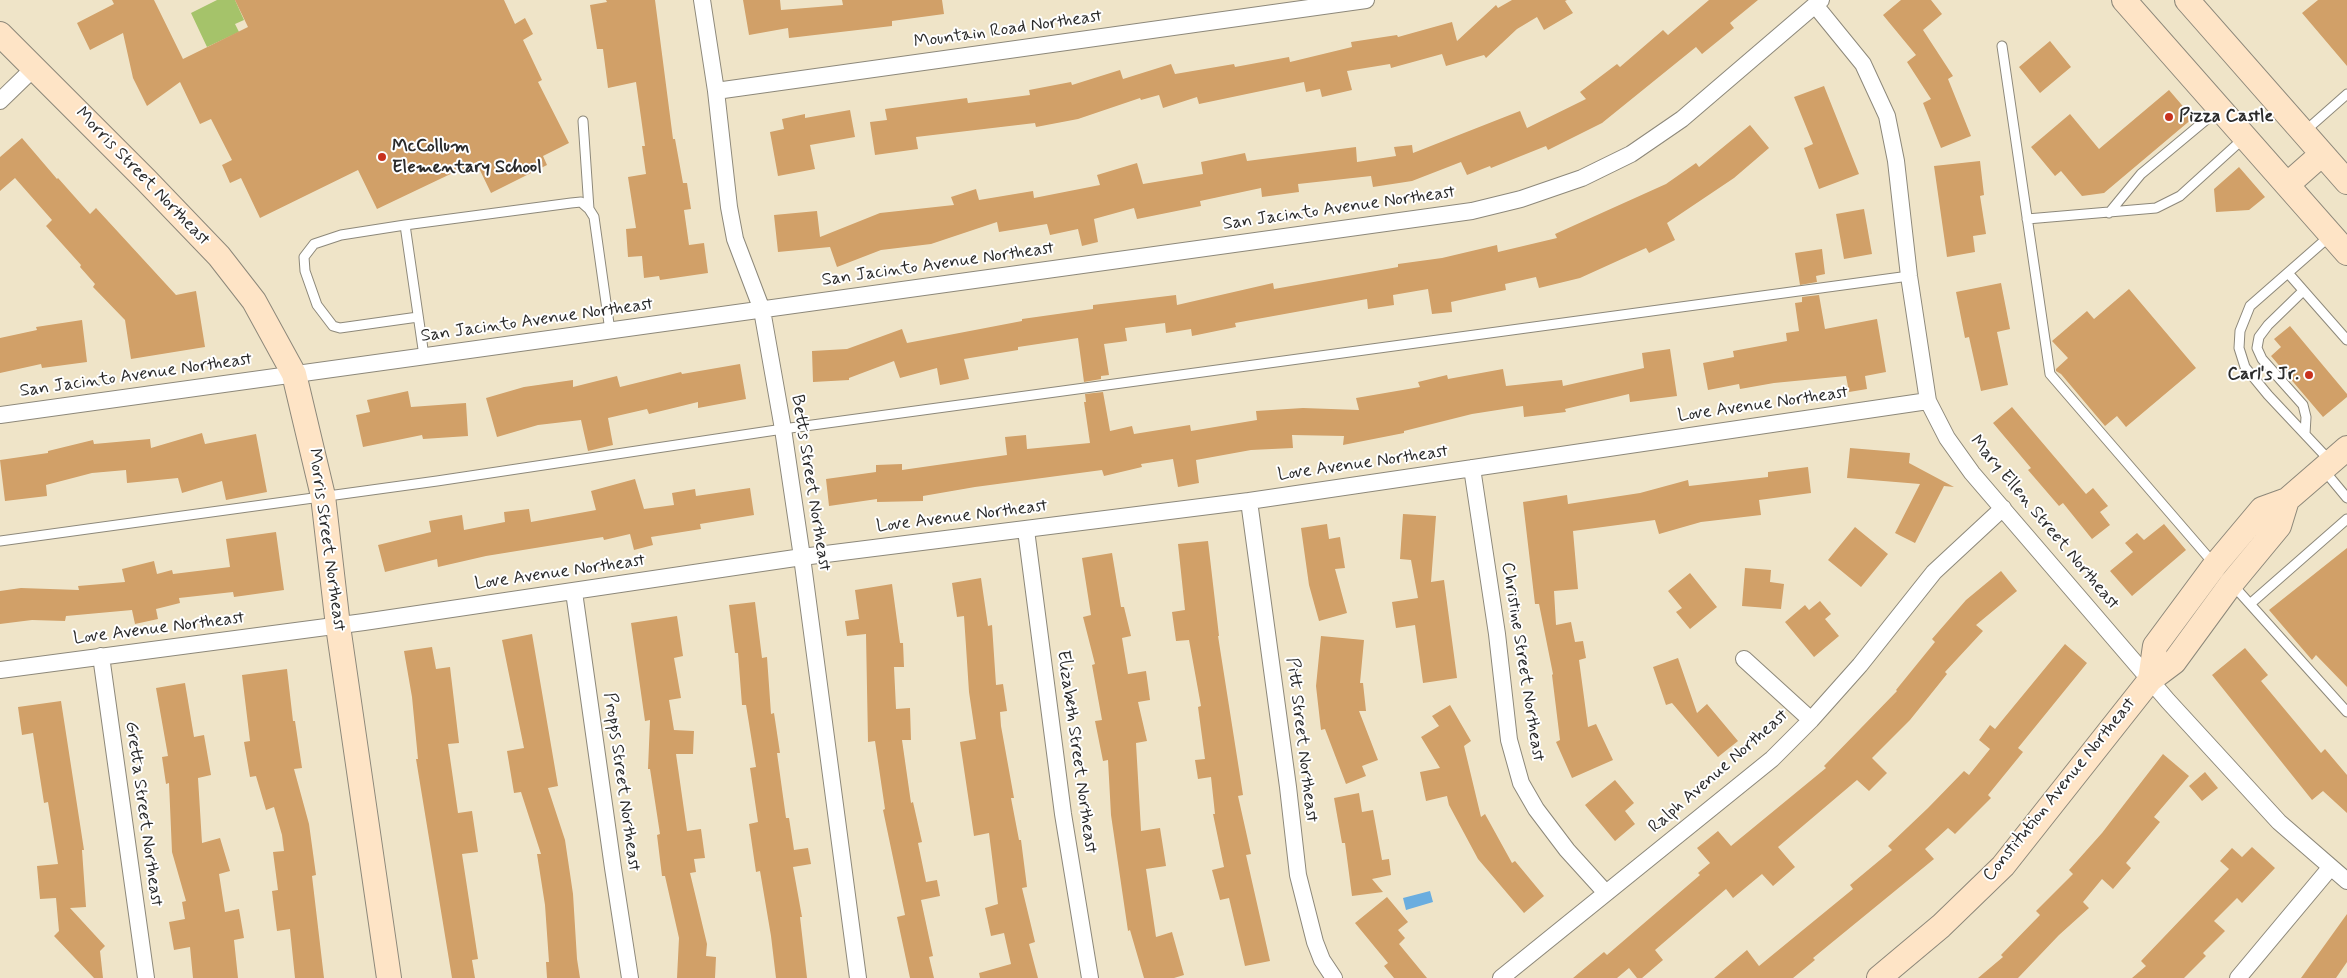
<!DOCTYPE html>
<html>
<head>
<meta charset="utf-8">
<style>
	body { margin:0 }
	canvas { display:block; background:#efe4c8 }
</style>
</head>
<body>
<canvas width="2347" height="978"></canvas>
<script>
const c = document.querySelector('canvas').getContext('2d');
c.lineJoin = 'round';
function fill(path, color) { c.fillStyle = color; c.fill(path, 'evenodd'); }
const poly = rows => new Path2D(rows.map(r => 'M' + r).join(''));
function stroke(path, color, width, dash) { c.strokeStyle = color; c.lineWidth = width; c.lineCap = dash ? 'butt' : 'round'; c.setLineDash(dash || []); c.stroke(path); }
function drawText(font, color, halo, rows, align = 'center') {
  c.font = font + ' Mynerve,sans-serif'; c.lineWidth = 4; c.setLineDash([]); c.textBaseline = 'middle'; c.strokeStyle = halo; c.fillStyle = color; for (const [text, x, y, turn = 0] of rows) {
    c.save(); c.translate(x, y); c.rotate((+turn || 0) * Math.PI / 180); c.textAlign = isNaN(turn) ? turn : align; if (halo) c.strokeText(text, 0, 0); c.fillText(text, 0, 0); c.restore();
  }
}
const green = poly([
	[217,0,235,0,244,20,235,24,239,32,207,47,191,13]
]);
const water = poly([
	[1430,891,1433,902,1406,910,1403,898]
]);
const building = poly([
	[112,0,154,0,183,59,248,27,235,0,504,0,515,24,525,18,533,34,523,40,542,80,538,82,569,143,543,156,547,165,491,193,477,164,462,171,461,169,377,209,358,170,260,218,241,178,230,183,222,165,232,160,211,119,200,124,180,82,147,106,133,78,123,33,90,50,77,23,114,4],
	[606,0,655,0,673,139,675,139,683,183,687,183,691,209,684,210,689,245,704,243,708,273,660,280,659,276,644,278,642,256,628,257,626,229,636,228,628,177,646,174,642,146,645,146,636,82,608,88,603,49,597,49,590,5,607,2],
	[743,0,780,0,781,10,843,5,842,0,942,0,944,14,892,21,892,26,789,38,788,28,749,35],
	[1512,0,1567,0,1565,1,1573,13,1544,30,1537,17,1517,29,1486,58,1484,55,1446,66,1442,54,1391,68,1390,64,1347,71,1352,90,1322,97,1320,89,1306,92,1304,82,1199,104,1197,97,1163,108,1159,95,1141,100,1140,98,1078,119,1036,127,1035,123,916,137,918,149,875,155,870,122,887,120,885,109,967,98,968,103,1030,95,1029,90,1071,82,1072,85,1120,70,1123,79,1171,64,1175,74,1234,64,1235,67,1289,57,1290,62,1352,47,1351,42,1397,35,1398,37,1452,22,1457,41,1496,5,1498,8],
	[1709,0,1758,0,1730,23,1734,28,1702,54,1696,47,1602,123,1548,150,1546,146,1491,168,1490,166,1467,175,1461,162,1412,181,1373,187,1371,176,1298,184,1299,192,1262,197,1261,188,1200,201,1201,206,1137,219,1134,208,1094,219,1098,242,1082,246,1078,229,1050,235,1047,224,999,232,997,222,931,244,881,250,837,267,830,247,778,252,774,215,817,211,820,237,880,213,954,205,951,197,976,189,979,200,1033,191,1034,198,1100,185,1097,175,1137,163,1143,184,1203,174,1201,162,1245,153,1247,161,1356,147,1357,162,1396,156,1394,147,1412,145,1413,153,1520,111,1527,128,1586,99,1580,92,1617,64,1620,67,1663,30,1668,35],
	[1901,0,1931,0,1942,14,1923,30,1953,76,1948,79,1971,136,1941,148,1923,103,1931,99,1907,62,1916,55,1883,15],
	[2318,0,2347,0,2347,66,2302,13],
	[2050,41,2071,67,2040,93,2019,67],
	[1824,86,1859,174,1819,189,1804,148,1813,144,1794,97],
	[2169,90,2193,118,2104,193,2082,196,2061,171,2055,176,2031,147,2070,114,2099,149],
	[850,110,855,137,810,145,815,169,778,176,770,132,784,129,782,119,805,114,805,118],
	[1750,125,1769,148,1734,178,1667,223,1675,240,1649,253,1646,248,1580,278,1539,288,1536,277,1505,284,1506,290,1451,302,1452,312,1432,314,1428,289,1393,295,1394,305,1368,309,1367,299,1235,323,1236,327,1192,336,1191,329,1166,333,1165,323,1125,328,1127,341,1104,344,1109,375,1101,376,1101,379,1084,382,1078,338,1018,347,1018,350,964,359,969,379,940,385,937,368,900,378,894,361,849,378,849,380,813,382,812,351,847,349,902,329,907,343,1022,321,1022,319,1093,309,1093,305,1176,295,1177,305,1273,283,1274,289,1398,267,1398,264,1442,258,1497,245,1498,252,1557,238,1555,234,1666,184,1696,163,1699,167],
	[22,138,57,179,58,178,90,214,96,208,176,295,196,291,205,347,131,359,125,320,93,287,95,284,80,267,81,265,46,226,52,220,15,178,0,191,0,157],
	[1980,161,1984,195,1980,196,1986,234,1973,236,1975,252,1947,257,1934,166],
	[2239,167,2265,197,2249,210,2216,212,2214,189],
	[1864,209,1872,254,1844,259,1836,214],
	[1822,249,1825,274,1816,276,1817,282,1800,285,1795,253],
	[2001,283,2010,329,1997,332,2008,385,1981,391,1969,337,1965,338,1956,292],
	[2129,289,2196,368,2126,427,2117,416,2105,426,2061,374,2056,371,2056,369,2068,358,2052,341,2087,311,2094,319],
	[1819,295,1825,329,1877,319,1886,372,1865,376,1867,389,1849,392,1846,376,1774,383,1740,389,1739,384,1708,390,1703,363,1734,357,1733,351,1787,341,1786,333,1799,331,1795,303,1802,302,1802,297],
	[82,320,87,362,42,368,41,364,0,373,0,338,37,330,36,327],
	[2290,326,2347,394,2347,397,2323,417,2271,356,2281,347,2274,339],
	[1670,349,1677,396,1630,402,1629,394,1565,409,1566,412,1524,417,1523,406,1472,414,1404,431,1404,433,1343,445,1344,436,1292,435,1293,448,1251,450,1196,460,1199,483,1178,487,1173,459,1141,464,1142,467,1104,476,1102,470,975,487,923,496,923,501,877,502,877,499,829,506,826,479,876,472,876,465,902,464,902,470,1007,455,1005,437,1026,435,1027,449,1090,443,1084,402,1086,402,1085,394,1103,392,1110,431,1132,426,1134,434,1190,425,1191,431,1257,420,1256,411,1303,408,1359,410,1356,398,1420,387,1418,382,1447,375,1448,379,1503,369,1506,386,1562,380,1563,386,1644,368,1642,353],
	[740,364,746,399,698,408,698,402,649,414,647,409,608,418,613,445,588,451,581,420,538,425,497,437,486,398,524,387,573,380,573,387,617,376,620,387,681,372,682,374],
	[408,391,411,407,466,403,468,436,423,439,422,435,363,447,356,415,370,412,367,400],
	[2012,407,2086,494,2093,488,2108,506,2100,512,2110,525,2092,539,2063,503,2059,506,2028,470,2031,468,1993,423],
	[202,433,205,444,256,434,267,492,226,500,222,481,182,493,178,478,127,483,126,470,92,473,46,485,47,496,5,501,0,460,48,453,48,451,93,440,94,444,150,439,151,448],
	[1850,448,1910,453,1909,463,1954,487,1944,486,1915,543,1895,533,1920,484,1847,478],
	[1808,467,1811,493,1759,500,1761,515,1701,522,1659,534,1655,520,1573,531,1578,589,1554,591,1556,625,1571,622,1575,642,1583,641,1586,658,1579,660,1588,727,1596,724,1613,760,1572,778,1556,742,1560,740,1552,675,1553,674,1539,604,1535,604,1523,502,1567,495,1568,504,1640,493,1688,480,1689,486,1768,477,1768,472],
	[635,479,644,509,674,505,672,493,695,489,696,496,750,488,754,515,700,524,701,529,651,537,653,545,634,550,630,534,604,540,603,537,486,556,438,567,437,559,385,572,378,545,431,532,429,521,462,515,464,530,505,522,504,512,529,509,531,522,596,510,591,491],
	[1403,514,1436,516,1431,582,1444,580,1457,678,1423,683,1415,625,1396,628,1392,602,1418,598,1411,560,1400,559],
	[1327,524,1329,539,1340,537,1345,568,1335,569,1347,613,1319,621,1309,585,1301,528],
	[2164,524,2186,550,2132,596,2110,571,2133,552,2125,543,2137,533,2144,540],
	[1855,527,1888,554,1861,587,1828,560],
	[276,532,284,590,234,597,233,592,179,598,180,603,156,609,158,619,135,624,132,610,66,616,65,621,32,620,0,624,0,591,21,588,79,590,78,586,125,582,122,569,154,561,157,574,172,570,173,574,230,567,226,539],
	[1208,541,1219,636,1218,636,1243,795,1238,796,1251,854,1246,855,1270,961,1245,966,1229,898,1220,900,1212,870,1224,867,1213,814,1215,814,1211,777,1198,779,1195,760,1205,759,1198,707,1201,706,1189,640,1176,641,1172,612,1185,610,1178,544],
	[2347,548,2347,687,2316,655,2312,660,2269,610],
	[1112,553,1121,607,1124,607,1131,636,1122,638,1128,674,1146,671,1150,700,1138,702,1147,741,1136,743,1141,831,1160,828,1166,866,1146,869,1156,937,1172,932,1184,975,1174,978,1144,978,1130,930,1128,931,1111,815,1108,760,1103,761,1095,721,1102,720,1092,665,1095,664,1083,617,1091,615,1082,558],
	[1745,568,1771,570,1770,582,1784,584,1781,609,1742,606],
	[2001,571,2017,591,1976,625,1983,631,1945,672,1947,674,1910,720,1872,758,1887,773,1869,791,1857,780,1778,847,1795,867,1773,886,1762,874,1733,898,1726,889,1655,950,1663,960,1642,978,1637,978,1629,968,1617,978,1573,978,1604,952,1607,955,1700,875,1698,873,1710,863,1697,848,1718,831,1731,846,1826,768,1824,766,1897,691,1896,690,1935,642,1932,639,1966,600],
	[1690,573,1717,607,1690,629,1676,612,1682,608,1668,591],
	[981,578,988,626,992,625,996,685,1003,684,1007,711,1000,712,1001,726,1014,798,1011,798,1019,840,1021,840,1027,887,1022,888,1035,942,1029,944,1038,978,980,978,979,973,1011,964,1004,933,991,936,985,908,998,904,989,833,974,836,960,742,976,739,969,692,964,616,957,617,952,583],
	[892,584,900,643,903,643,904,667,894,667,896,709,910,708,911,740,902,740,911,803,913,802,922,842,918,843,926,882,937,880,940,896,921,900,933,956,929,957,934,978,910,978,897,917,905,915,883,810,885,809,875,741,868,742,866,634,847,636,845,621,859,619,855,590],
	[1820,601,1831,614,1825,619,1839,636,1814,657,1785,622,1805,605,1809,610],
	[755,602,762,658,767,657,771,714,774,713,780,753,777,753,786,818,789,818,794,850,808,848,811,864,793,867,802,917,800,917,807,978,776,978,771,936,760,871,756,872,749,824,758,822,750,768,756,767,746,705,742,705,738,653,735,653,729,605],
	[677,616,683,656,674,658,681,698,669,700,674,730,694,731,693,754,676,754,687,831,701,829,705,858,694,859,696,872,690,873,707,944,706,956,716,957,715,978,677,978,679,938,665,876,662,876,657,835,660,834,650,769,648,769,650,720,645,721,631,623],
	[532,634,558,786,548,788,565,840,573,894,577,959,580,978,547,978,546,962,549,962,545,905,537,854,541,854,521,792,514,793,507,751,524,748,502,640],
	[1321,636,1364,640,1360,683,1363,683,1366,711,1359,711,1378,760,1362,766,1366,776,1346,784,1325,729,1321,730,1316,686],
	[2065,644,2087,663,2018,748,2023,752,1988,795,1991,798,1955,834,1948,828,1925,849,1934,859,1813,958,1815,960,1793,978,1714,978,1747,950,1759,966,1853,889,1850,885,1892,850,1888,846,1928,808,1964,771,1969,775,1990,749,1979,740,1990,725,1995,729],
	[432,647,436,669,450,667,459,743,448,744,458,813,472,811,478,852,462,854,478,959,472,960,475,978,452,978,416,759,418,759,412,697,404,651],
	[2245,648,2268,675,2261,681,2321,753,2325,749,2347,775,2347,813,2323,791,2312,800,2212,675],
	[1678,658,1697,713,1707,704,1738,741,1718,757,1672,703,1666,705,1653,667],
	[287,669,293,721,295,721,302,768,294,769,309,824,316,875,312,876,324,978,295,978,290,929,277,931,272,891,278,890,273,852,284,851,282,835,274,807,266,810,256,776,250,777,244,742,250,741,242,675],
	[185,683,194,737,204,735,211,775,198,778,202,843,220,838,230,871,219,874,225,912,239,909,244,938,234,940,238,978,193,978,190,947,174,950,169,922,185,919,182,902,186,901,172,852,169,783,166,784,162,757,168,756,156,688],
	[61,701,84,850,82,850,86,907,70,908,105,946,100,951,103,978,94,978,54,936,59,931,56,898,40,899,37,866,58,864,48,802,44,803,33,733,22,735,18,707],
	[1450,705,1471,741,1464,746,1481,817,1485,814,1512,863,1515,861,1544,896,1524,913,1478,859,1449,805,1447,796,1426,801,1420,772,1440,768,1421,737,1439,726,1432,716],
	[2163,754,2189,776,2154,817,2160,822,2126,863,2131,868,2113,889,2102,879,2083,902,2089,908,2059,935,2018,978,1978,978,2003,957,2001,955,2040,915,2036,911,2073,874,2069,870,2102,833],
	[2205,772,2218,788,2202,801,2189,786],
	[1615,780,1634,803,1625,811,1635,824,1615,841,1585,805],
	[1359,793,1362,812,1373,810,1382,860,1389,859,1391,875,1372,879,1383,892,1352,896,1345,843,1342,843,1334,798],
	[2252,847,2275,868,2242,903,2237,898,2214,921,2225,931,2203,953,2206,956,2184,978,2132,978,2146,966,2141,961,2229,869,2220,861,2232,848,2242,857],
	[1387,897,1408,922,1398,930,1405,938,1399,944,1427,978,1394,978,1384,966,1388,963,1355,923],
	[2347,914,2347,962,2336,978,2301,978]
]);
const lane = poly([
	[2002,46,2050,374,2215,565],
	[583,121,589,209],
	[2304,132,2347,94],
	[2109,213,2141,174,2219,109],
	[2027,219,2156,208,2180,196,2244,138],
	[405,225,341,235,314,244,304,257,305,271,317,305,333,326,340,328,418,317],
	[2331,235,2250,306,2240,331,2239,348,2245,367,2268,395,2331,462],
	[2288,273,2347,340],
	[2303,291,2268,325,2259,337,2257,348,2262,359,2303,405,2306,417,2305,434],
	[424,356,405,225,571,203,581,202,589,209,594,217,610,331],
	[2323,469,2347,498],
	[0,541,437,481,783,429,1909,276],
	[2232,584,2347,712],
	[2250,604,2347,519]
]);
const street = poly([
	[702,0,716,91,729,207,735,239,762,310,783,429,802,557,858,978],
	[1815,5,1863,64,1887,116,1896,161,1909,276,1928,401,1947,438,1972,473,2168,701,2279,822,2347,881],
	[716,91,1366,0],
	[0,101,34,68],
	[0,415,1472,211,1521,199,1582,178,1631,154,1682,119,1821,0],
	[1472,468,1497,634,1509,740,1521,783,1536,809,1567,850,1606,893],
	[1249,501,1288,787,1298,875,1315,942,1322,960,1334,978],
	[1026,530,1063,814,1090,978],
	[574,592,613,868,630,978],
	[101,656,146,978],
	[1744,659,1811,720],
	[0,670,364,622,802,557,1249,501,1928,401],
	[1501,978,1772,759,1811,720,1860,665,1934,572,2003,508],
	[2238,978,2330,868]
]);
const secondary = poly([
	[2124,0,2347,253],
	[2187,0,2347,182],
	[0,34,146,180,219,256,254,301,294,374,323,496,338,626,389,978],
	[2287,185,2322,154],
	[2150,680,2155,646,2215,565,2262,509,2287,500,2347,448],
	[1879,978,1941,926,2003,866,2150,680,2174,662,2231,584,2279,526,2287,500]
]);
const markers = [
	[2169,117,5,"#c8321e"],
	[382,157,5,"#c8321e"],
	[2309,375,5,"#c8321e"]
];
const streetNames = [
	["Mountain Road Northeast",1008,30,-8],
	["Morris Street Northeast",142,177,46],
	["San Jacinto Avenue Northeast",1339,209,-8],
	["San Jacinto Avenue Northeast",938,265,-8],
	["San Jacinto Avenue Northeast",537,321,-8],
	["San Jacinto Avenue Northeast",136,376,-8],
	["Love Avenue Northeast",1763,405,-8],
	["Love Avenue Northeast",1363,464,-8],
	["Betts Street Northeast",810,483,81],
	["Love Avenue Northeast",962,517,-7],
	["Mary Ellen Street Northeast",2044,523,50],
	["Morris Street Northeast",326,540,82],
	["Love Avenue Northeast",560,573,-8],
	["Love Avenue Northeast",159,629,-7],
	["Christine Street Northeast",1522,662,81],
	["Pitt Street Northeast",1301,740,83],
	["Elizabeth Street Northeast",1076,752,82],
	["Ralph Avenue Northeast",1719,772,-41],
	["Propps Street Northeast",621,782,82],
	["Constitution Avenue Northeast",2060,790,-51],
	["Gretta Street Northeast",143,814,82]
];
const poiNames = [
	["Pizza Castle",2179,117],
	["McCollum",392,147],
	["Elementary School",392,168],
	["Carl's Jr.",2299,375,"right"]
];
fill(green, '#a5c36a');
fill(water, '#6aaddf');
fill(building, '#d1a068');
stroke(lane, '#8d887a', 11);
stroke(street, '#8d887a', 18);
stroke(secondary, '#8d887a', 26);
stroke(lane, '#fff', 9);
stroke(street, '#fff', 16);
stroke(secondary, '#fee4c6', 24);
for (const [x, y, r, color] of markers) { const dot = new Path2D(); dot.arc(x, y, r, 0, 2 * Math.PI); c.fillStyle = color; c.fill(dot); stroke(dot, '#fff', 2); }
drawText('18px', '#2b2b2b', '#fff', streetNames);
drawText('bold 18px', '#2b2b2b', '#fff', poiNames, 'left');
</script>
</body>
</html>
